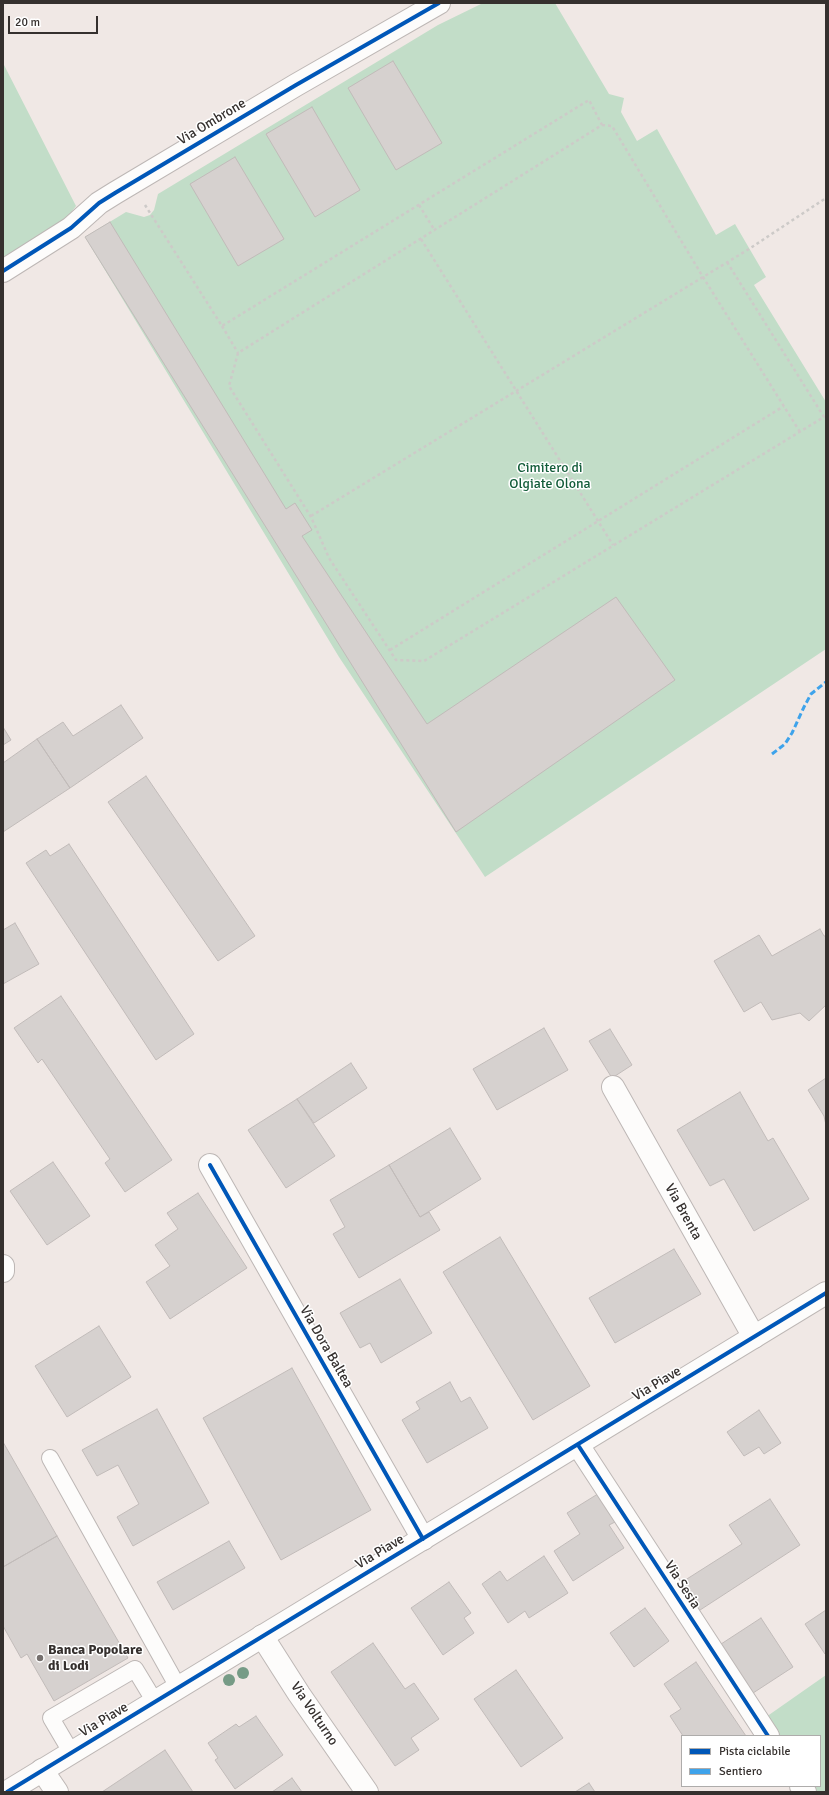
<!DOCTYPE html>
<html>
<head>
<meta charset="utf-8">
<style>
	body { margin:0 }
	#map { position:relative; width:829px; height:1795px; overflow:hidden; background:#f0e8e5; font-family:Signika,sans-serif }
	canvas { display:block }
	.frame { position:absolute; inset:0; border:4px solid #35302e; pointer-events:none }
	.legend { position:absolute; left:681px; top:1735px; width:140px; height:52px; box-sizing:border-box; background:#fff; border:1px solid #aeacab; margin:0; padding:5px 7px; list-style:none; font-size:12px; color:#35302e }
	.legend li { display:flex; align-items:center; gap:8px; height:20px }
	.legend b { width:20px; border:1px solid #aeacab }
	.scale { position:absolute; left:8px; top:16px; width:90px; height:18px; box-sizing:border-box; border:2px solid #35302e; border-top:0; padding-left:5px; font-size:12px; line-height:14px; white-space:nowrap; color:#35302e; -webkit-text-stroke:3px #fff; paint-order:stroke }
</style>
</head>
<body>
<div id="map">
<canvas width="829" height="1795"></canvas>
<div class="frame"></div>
<ul class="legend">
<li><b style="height:5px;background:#0057b8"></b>Pista ciclabile</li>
<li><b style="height:5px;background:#3ea3eb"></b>Sentiero</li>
</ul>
<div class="scale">20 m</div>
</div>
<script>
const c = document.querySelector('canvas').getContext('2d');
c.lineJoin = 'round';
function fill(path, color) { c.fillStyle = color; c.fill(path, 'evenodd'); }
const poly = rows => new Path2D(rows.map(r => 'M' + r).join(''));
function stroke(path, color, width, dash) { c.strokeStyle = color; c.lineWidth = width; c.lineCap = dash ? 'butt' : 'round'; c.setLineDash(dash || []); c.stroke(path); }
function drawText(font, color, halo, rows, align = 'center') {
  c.font = font + ' Signika,sans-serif'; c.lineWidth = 3; c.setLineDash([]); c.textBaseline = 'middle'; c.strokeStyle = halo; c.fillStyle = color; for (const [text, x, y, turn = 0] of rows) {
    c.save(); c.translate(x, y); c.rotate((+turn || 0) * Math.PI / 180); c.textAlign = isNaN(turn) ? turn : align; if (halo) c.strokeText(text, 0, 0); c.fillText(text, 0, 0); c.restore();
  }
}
const green = poly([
	[483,3,555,3,609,94,624,98,621,112,637,141,657,129,716,235,735,224,766,277,754,285,826,402,826,649,485,877,339,657,85,237,126,212,144,217,150,215,154,210,158,194,438,25],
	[3,63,76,206,64,222,3,261],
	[826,1675,826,1792,816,1792,812,1786,820,1786,820,1736,779,1736,766,1717]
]);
const building = poly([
	[393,61,442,143,396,170,348,88,393,61],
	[312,107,360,190,315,217,266,134,312,107],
	[235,157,284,239,238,266,190,184,235,157],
	[110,222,286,509,295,503,312,530,302,536,427,724,616,597,675,680,456,832,85,237,110,222],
	[121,705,143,738,70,788,37,739,63,722,73,736,121,705],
	[3,727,11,740,3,745,3,727],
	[37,739,70,788,3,832,3,763,37,739],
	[146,776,255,936,218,961,108,802,146,776],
	[69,844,194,1034,156,1060,26,863,46,850,50,856,69,844],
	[15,923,39,964,3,984,3,930,15,923],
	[820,929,824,936,826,936,826,1005,809,1021,800,1013,772,1020,761,1002,744,1012,714,961,759,935,772,956,820,929],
	[61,996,172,1160,125,1192,105,1163,110,1159,42,1059,38,1063,14,1028,61,996],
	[544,1028,568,1070,497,1110,473,1069,544,1028],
	[610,1029,632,1065,612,1078,589,1041,610,1029],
	[351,1063,367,1088,314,1123,297,1099,351,1063],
	[826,1078,826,1125,824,1116,808,1090,826,1078],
	[740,1092,768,1141,773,1138,809,1199,754,1231,724,1179,710,1186,677,1130,740,1092],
	[297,1099,335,1156,286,1188,248,1130,297,1099],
	[450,1128,481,1179,420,1217,389,1165,450,1128],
	[53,1162,90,1216,47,1245,10,1191,53,1162],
	[389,1165,420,1217,429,1212,440,1230,359,1278,333,1234,345,1227,330,1200,389,1165],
	[198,1193,247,1268,170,1319,146,1282,170,1266,155,1245,178,1229,167,1213,198,1193],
	[500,1237,590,1386,533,1420,443,1272,500,1237],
	[674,1249,701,1294,615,1343,589,1298,674,1249],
	[400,1279,432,1333,381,1363,370,1343,360,1348,340,1313,400,1279],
	[99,1326,131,1377,67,1417,35,1366,99,1326],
	[292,1368,371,1510,281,1560,203,1418,292,1368],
	[450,1382,461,1402,470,1397,488,1428,427,1463,402,1420,420,1409,416,1402,450,1382],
	[157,1409,209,1503,133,1546,117,1517,139,1504,118,1465,97,1476,82,1450,157,1409],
	[759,1410,781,1443,764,1454,759,1447,744,1456,727,1432,759,1410],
	[3,1442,57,1536,3,1567,3,1442],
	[601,1492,619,1520,609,1525,624,1548,573,1581,554,1551,580,1534,567,1513,601,1492],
	[770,1499,800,1545,697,1612,679,1584,742,1544,729,1525,770,1499],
	[57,1536,128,1658,54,1701,27,1654,21,1658,3,1626,3,1567,57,1536],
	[229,1541,245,1568,173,1610,157,1582,229,1541],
	[544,1556,568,1593,529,1618,525,1611,508,1623,482,1584,500,1571,507,1581,544,1556],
	[449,1582,471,1613,464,1618,474,1633,443,1655,411,1608,449,1582],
	[645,1608,669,1641,634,1667,610,1633,645,1608],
	[826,1610,826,1653,825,1654,805,1624,826,1610],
	[761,1618,793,1667,750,1695,718,1646,761,1618],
	[373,1643,405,1689,414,1683,439,1719,411,1738,419,1750,395,1766,331,1672,373,1643],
	[696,1662,746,1736,683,1736,670,1716,681,1709,664,1684,696,1662],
	[516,1670,563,1738,521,1767,474,1699,516,1670],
	[256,1716,283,1755,235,1789,215,1760,218,1758,208,1743,236,1724,239,1727,256,1716],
	[165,1750,193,1792,102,1792,165,1750],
	[292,1778,302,1792,272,1792,292,1778],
	[589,1783,595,1792,575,1792,589,1783]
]);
const path = poly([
	[602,125,612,126,703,277,800,432],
	[145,205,222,326,589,100,602,125,238,353,229,386,311,517,329,558,396,660,424,661,824,417,727,262],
	[419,205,435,231],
	[421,239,613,545],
	[222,326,238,353],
	[311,516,749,249,826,198],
	[390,650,784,406]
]);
const lane = poly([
	[50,1458,178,1687],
	[71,1752,51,1718,135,1669,155,1702]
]);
const street = poly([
	[3,271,71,228,99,203,115,193,296,85,439,3],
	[613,1087,754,1337],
	[210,1165,423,1539],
	[3,1266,3,1271],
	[578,1445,768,1736],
	[262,1636,299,1694,367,1792],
	[42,1770,57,1792],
	[801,1786,805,1792]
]);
const secondary = poly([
	[7,1792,826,1293]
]);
const quiet = poly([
	[772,754,785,744,792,733,804,707,811,694,826,682]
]);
const cycleway = poly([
	[3,271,71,228,99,203,115,193,296,85,439,3],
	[210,1165,423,1539],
	[578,1445,768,1736],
	[7,1792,826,1293]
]);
const trees = [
	[243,1673],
	[229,1680]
];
const markers = [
	[40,1658,4,"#76706e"]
];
const streetNames = [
	["Via Ombrone",212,122,-31],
	["Via Brenta",683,1212,61],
	["Via Dora Baltea",326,1347,60],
	["Via Piave",657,1384,-31],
	["Via Piave",380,1552,-31],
	["Via Sesia",682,1585,57],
	["Via Volturno",314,1714,56],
	["Via Piave",104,1720,-31]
];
const parkNames = [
	["Cimitero di",550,468],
	["Olgiate Olona",550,484]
];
const poiNames = [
	["Banca Popolare",48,1650],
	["di Lodi",48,1666]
];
fill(green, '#c2ddc8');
fill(building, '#d6d1cf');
stroke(building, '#c1bbb9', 1);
stroke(lane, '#bdb7b5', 18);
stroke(street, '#bdb7b5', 24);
stroke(secondary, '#bdb7b5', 24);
stroke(path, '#cdcac8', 2.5, [3, 3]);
stroke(lane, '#fdfcfb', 16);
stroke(street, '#fdfcfb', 22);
stroke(secondary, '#fdfcfb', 22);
stroke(quiet, '#3ea3eb', 3, [6, 3]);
stroke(cycleway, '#0057b8', 4);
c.fillStyle = '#769b86';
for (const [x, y] of trees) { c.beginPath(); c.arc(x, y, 6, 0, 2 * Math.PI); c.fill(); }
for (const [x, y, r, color] of markers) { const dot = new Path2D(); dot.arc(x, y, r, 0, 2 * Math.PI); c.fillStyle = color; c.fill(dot); stroke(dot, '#fff', 1.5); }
drawText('14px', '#35302e', '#fff', streetNames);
drawText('14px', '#125c39', '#fff', parkNames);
drawText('bold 14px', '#35302e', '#fff', poiNames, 'left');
</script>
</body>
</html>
